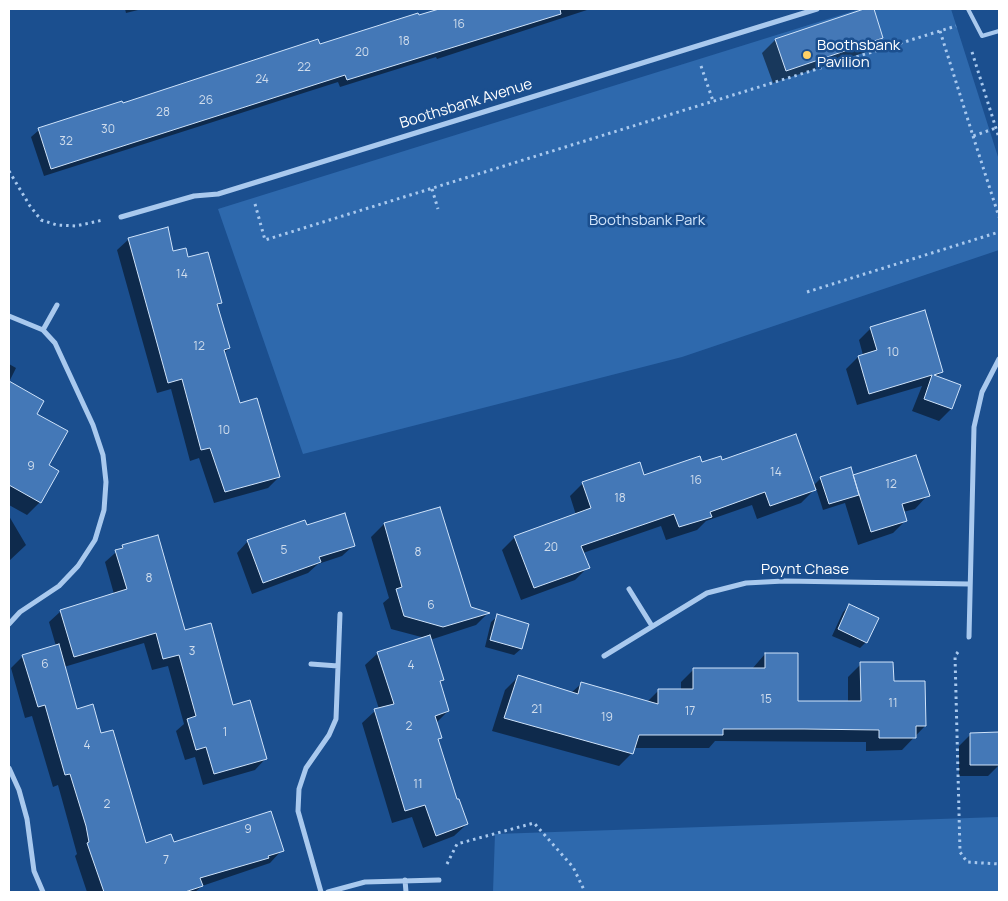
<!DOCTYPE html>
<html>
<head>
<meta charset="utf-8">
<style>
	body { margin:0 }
	#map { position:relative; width:1008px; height:901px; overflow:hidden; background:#1b4f8f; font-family:Manrope,sans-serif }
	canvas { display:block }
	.frame { position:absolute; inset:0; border:10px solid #fff; pointer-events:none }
</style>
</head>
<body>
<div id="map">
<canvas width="1008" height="901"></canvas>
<div class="frame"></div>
</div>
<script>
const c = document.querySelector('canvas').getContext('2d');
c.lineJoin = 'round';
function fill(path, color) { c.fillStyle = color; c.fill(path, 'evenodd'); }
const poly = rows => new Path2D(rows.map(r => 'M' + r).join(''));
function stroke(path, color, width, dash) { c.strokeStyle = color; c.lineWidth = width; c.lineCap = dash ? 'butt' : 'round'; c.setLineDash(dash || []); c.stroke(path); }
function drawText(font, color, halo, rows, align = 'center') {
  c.font = font + ' Manrope,sans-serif'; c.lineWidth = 5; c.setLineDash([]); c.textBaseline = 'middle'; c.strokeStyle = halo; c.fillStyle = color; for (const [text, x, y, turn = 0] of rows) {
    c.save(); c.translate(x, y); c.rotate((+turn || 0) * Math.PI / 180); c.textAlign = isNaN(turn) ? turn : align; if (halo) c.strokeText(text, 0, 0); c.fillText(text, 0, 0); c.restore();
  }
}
const green = poly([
	[860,9,951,9,999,160,999,250,682,357,303,454,218,209],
	[999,817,999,892,493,892,495,834]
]);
const shadow = poly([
	[125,9,142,9,126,13],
	[442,9,590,9,437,59,436,57,340,87,338,82,44,176,31,137,39,130],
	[868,9,872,9,882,38,869,51,773,83,762,53,775,40],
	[129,239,187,259,221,303,216,307,229,348,224,353,239,405,279,477,268,488,214,503,199,458,190,461,171,389,157,393,117,250],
	[871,328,942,372,936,377,951,409,939,421,912,411,922,386,857,405,846,369,858,357,863,355,859,340],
	[9,364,16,368,9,382,42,401,29,425,47,466,40,502,27,515,9,505,9,460,22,437,13,444,9,442],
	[721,462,813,486,821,478,853,478,928,495,915,509,903,512,906,520,893,533,858,545,845,503,823,510,816,488,801,503,757,519,752,505,706,521,697,530,666,540,661,526,583,553,588,567,575,580,521,600,502,550,515,537,576,515,570,496,583,483,643,477],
	[439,508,470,608,488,613,476,625,430,640,443,680,439,683,448,711,436,723,440,737,437,740,456,801,467,824,454,836,423,848,412,817,392,823,362,723,375,711,379,709,365,665,378,653,425,638,391,629,383,603,389,598,371,537,384,524],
	[9,516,26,545,9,561],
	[306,527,354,545,342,556,318,564,308,573,252,594,237,553,248,541],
	[123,546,184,631,266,758,255,770,203,785,195,757,185,760,176,731,184,724,168,666,152,670,144,643,64,667,76,710,100,735,146,844,173,843,282,850,270,863,202,886,195,892,87,892,75,856,77,854,58,785,53,787,32,716,25,718,11,668,23,656,56,646,49,622,61,611,114,594,105,562],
	[849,606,866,642,860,648,832,636,843,612],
	[498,616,528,624,521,649,514,655,485,647,491,622],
	[765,654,797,702,848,702,848,677,861,664,892,682,925,726,902,750,866,751,866,742,715,741,709,748,634,748,632,753,619,766,492,731,505,690,518,677,571,693,582,683,647,702,659,690,681,690,681,682,694,669,752,669],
	[999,733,999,765,988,776,959,776,959,746,971,734]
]);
const building = poly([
	[439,9,560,9,561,14,347,80,345,75,51,169,38,128,122,101,123,103,318,39,320,44,418,13,419,15,439,9],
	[864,9,874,9,883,38,786,71,775,39,864,9],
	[168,227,173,251,186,248,188,257,208,252,222,303,217,304,230,348,224,350,240,403,257,398,280,477,225,492,210,448,201,450,182,379,168,383,128,238,168,227],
	[925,310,943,372,934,375,961,385,952,409,924,399,932,375,869,394,858,356,877,350,870,327,925,310],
	[9,381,44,401,37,414,68,431,49,465,59,471,41,503,9,485,9,381],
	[796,434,816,490,770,506,765,492,710,512,712,517,679,527,674,514,581,546,590,568,534,588,514,536,591,508,582,482,640,462,644,475,700,456,702,462,721,456,722,460,796,434],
	[916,455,930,496,902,504,907,521,871,532,853,475,916,455],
	[851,467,859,495,829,504,820,477,851,467],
	[440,507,471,607,490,613,443,627,404,616,396,589,402,587,384,523,440,507],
	[345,513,355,546,319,557,321,562,263,583,247,540,305,520,307,525,345,513],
	[158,535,185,630,211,623,233,705,250,700,267,759,214,774,206,747,196,750,187,719,196,716,179,655,163,659,156,633,74,657,60,610,127,589,115,550,123,548,122,545,158,535],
	[849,604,879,618,867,643,838,629,849,604],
	[497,614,529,624,522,649,490,640,497,614],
	[430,635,444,680,440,681,449,711,435,716,442,738,438,739,457,799,459,799,468,824,436,836,425,805,405,811,374,709,394,704,377,652,430,635],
	[59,644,77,709,93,704,101,733,113,730,146,843,171,834,174,842,271,811,284,851,268,856,269,858,200,878,203,886,185,892,104,892,87,843,89,842,86,826,70,774,65,775,45,705,38,707,22,655,59,644],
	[765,653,798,653,798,701,861,701,860,662,893,662,894,681,925,681,926,726,916,726,916,738,879,738,879,730,804,729,723,729,723,735,639,735,633,754,504,718,518,675,578,694,581,682,658,704,658,689,693,689,693,668,765,668,765,653],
	[999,732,999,765,970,765,970,733,999,732]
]);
const path = poly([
	[940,31,973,136,996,128],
	[972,52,999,138],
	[701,66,713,101],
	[973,136,999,217],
	[9,171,30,206,41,220,57,225,76,226,103,220],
	[432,189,438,209],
	[255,204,265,240,956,26],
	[807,292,999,232],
	[958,652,955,656,960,852,967,862,999,864],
	[447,864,457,844,534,823,573,867,585,892]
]);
const service = poly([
	[968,9,982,36,999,31]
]);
const minor = poly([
	[121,217,194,196,218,194,817,9],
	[9,316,43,330,55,343,93,425,103,455,106,482,104,510,95,540,78,566,59,586,20,612,9,624],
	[43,330,57,305],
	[629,589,652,626],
	[969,637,974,427,982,392,999,359],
	[604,656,707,593,746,583,784,581,969,584],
	[311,664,338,666],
	[9,768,19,790,27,819,34,871,43,892],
	[405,880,406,892],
	[321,892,298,811,299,789,306,768,329,735,336,719,340,614],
	[328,892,365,882,439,880]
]);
const markers = [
	[807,55,5,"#ffd166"]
];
const numberNames = [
	["16",459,25],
	["18",404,42],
	["20",362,53],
	["22",304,68],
	["24",262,80],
	["26",206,101],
	["28",163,113],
	["30",108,130],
	["32",66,142],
	["14",182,275],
	["12",199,347],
	["10",893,353],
	["10",224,431],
	["9",31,467],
	["14",776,473],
	["16",696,481],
	["12",891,485],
	["18",620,499],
	["20",551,548],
	["5",284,551],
	["8",418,553],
	["8",149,579],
	["6",431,606],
	["3",192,652],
	["6",45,665],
	["4",411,666],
	["15",766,700],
	["11",893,704],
	["21",537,710],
	["17",690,712],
	["19",607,718],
	["2",409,727],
	["1",225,733],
	["4",87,746],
	["11",418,785],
	["2",107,805],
	["9",248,830],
	["7",166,861]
];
const poiNames = [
	["Boothsbank",817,46],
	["Pavilion",817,63]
];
const streetNames = [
	["Boothsbank Avenue",466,104,-17],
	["Poynt Chase",805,570]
];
const parkNames = [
	["Boothsbank Park",647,221]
];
fill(green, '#2e69ad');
fill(shadow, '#0007');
fill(building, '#4478b7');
stroke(building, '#cfe3fa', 1);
stroke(path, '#a9c9ee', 3, [2.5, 4]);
stroke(service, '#a9c9ee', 4);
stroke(minor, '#a9c9ee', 5);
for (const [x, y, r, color] of markers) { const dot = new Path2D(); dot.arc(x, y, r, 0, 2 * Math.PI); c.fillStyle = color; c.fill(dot); stroke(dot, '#1b4f8f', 2); }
drawText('12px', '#d0dded', null, numberNames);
drawText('15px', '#fff', '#1b4f8f', poiNames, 'left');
drawText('15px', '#fff', '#1b4f8f', streetNames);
drawText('15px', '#cfe3fa', '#1b4f8f', parkNames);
</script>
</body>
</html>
